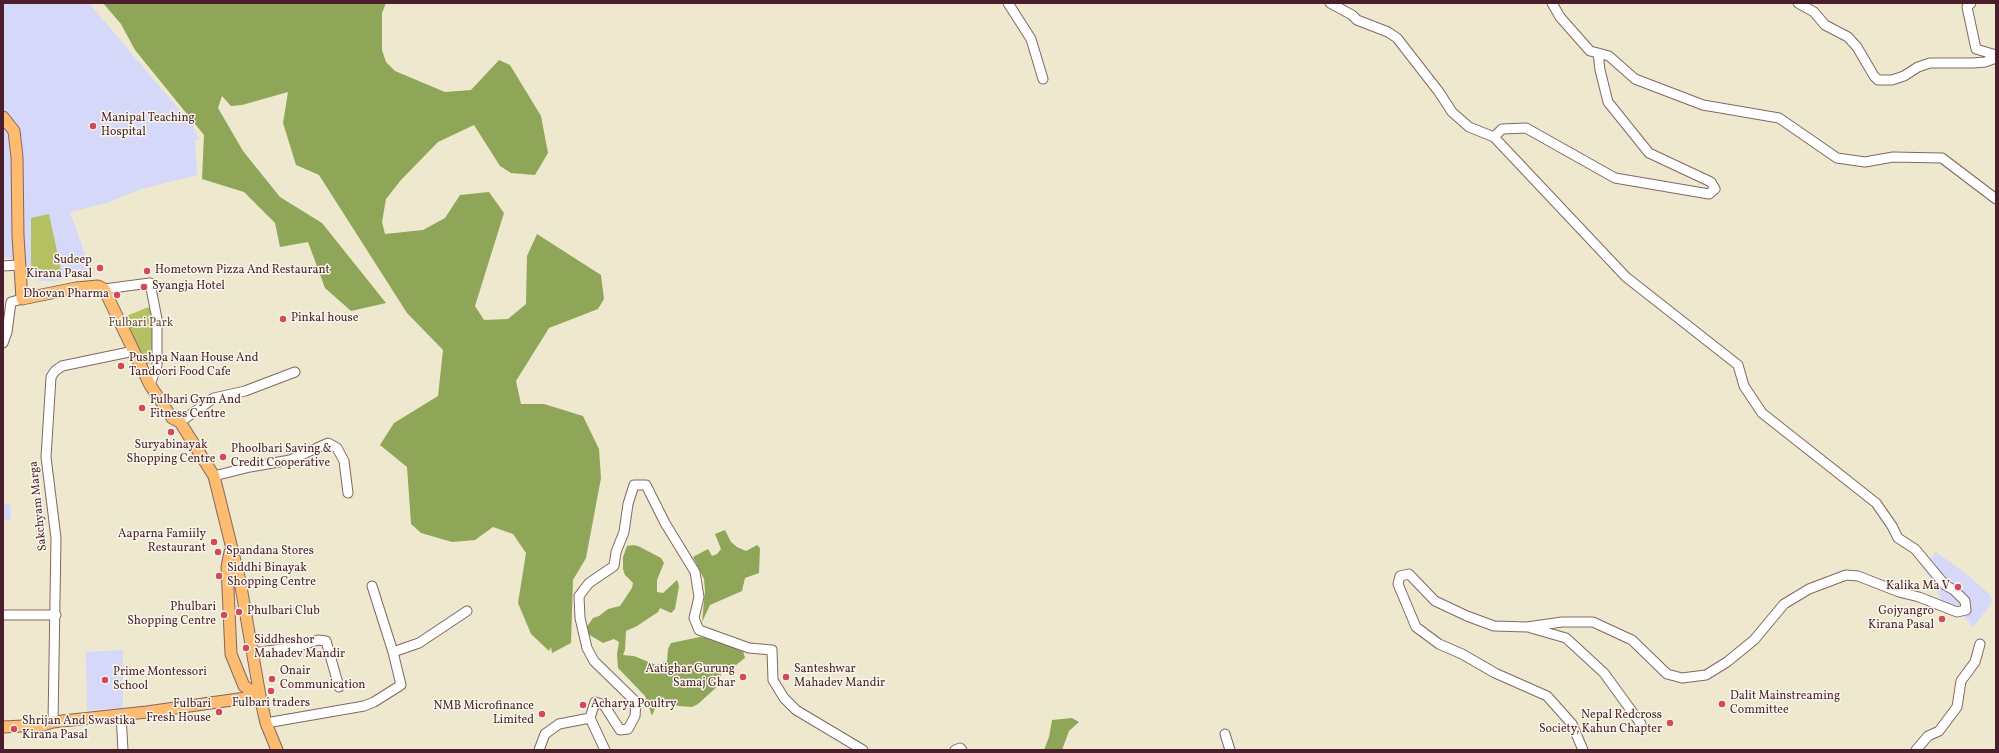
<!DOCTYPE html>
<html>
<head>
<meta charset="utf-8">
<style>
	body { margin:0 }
	#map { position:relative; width:1999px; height:753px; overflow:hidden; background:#eee9ce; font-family:Vollkorn,serif }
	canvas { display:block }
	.frame { position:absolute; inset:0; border:4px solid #4a1f2b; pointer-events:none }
</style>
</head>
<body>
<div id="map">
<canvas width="1999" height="753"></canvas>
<div class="frame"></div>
</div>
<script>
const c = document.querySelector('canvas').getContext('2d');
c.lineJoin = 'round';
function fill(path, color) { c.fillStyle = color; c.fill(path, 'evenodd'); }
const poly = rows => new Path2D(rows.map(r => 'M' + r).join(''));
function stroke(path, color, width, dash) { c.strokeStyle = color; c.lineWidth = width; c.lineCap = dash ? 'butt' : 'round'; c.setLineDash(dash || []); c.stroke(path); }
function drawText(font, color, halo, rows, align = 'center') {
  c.font = font + ' Vollkorn,serif'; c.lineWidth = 3; c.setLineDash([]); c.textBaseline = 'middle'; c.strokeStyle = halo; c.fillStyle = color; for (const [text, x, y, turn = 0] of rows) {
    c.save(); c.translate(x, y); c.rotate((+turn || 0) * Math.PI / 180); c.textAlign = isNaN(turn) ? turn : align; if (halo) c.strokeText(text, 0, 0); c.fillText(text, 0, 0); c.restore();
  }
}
const built = poly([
	[3,3,89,3,192,125,199,139,195,141,197,175,141,189,107,203,70,212,90,268,56,281,40,281,14,259,3,258],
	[10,504,11,520,3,521,3,505],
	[1936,552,1969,576,1990,595,1992,603,1973,627,1958,611,1946,605,1941,599,1931,579,1918,562,1921,556,1930,560],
	[123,650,123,708,87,710,86,652]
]);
const green = poly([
	[49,214,61,270,56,272,46,272,31,266,31,218],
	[151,307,154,326,154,360,146,366,124,317,146,308]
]);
const forest = poly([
	[103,3,386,3,382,13,382,50,386,62,395,71,445,92,471,90,499,60,510,65,541,116,548,153,535,175,511,173,500,166,474,125,438,142,401,180,386,199,382,222,385,234,423,230,445,218,460,195,489,192,504,213,475,306,484,320,508,319,526,304,527,256,537,234,601,275,604,299,598,309,549,328,516,381,521,404,544,404,583,416,599,449,601,478,586,558,573,580,571,643,552,653,551,647,549,651,531,634,518,603,526,553,513,534,493,527,475,540,452,542,421,533,411,524,407,467,380,445,394,423,438,396,443,350,407,313,319,175,296,165,283,123,288,92,242,105,231,106,222,96,218,108,243,151,280,197,322,223,386,303,351,311,325,288,308,242,280,247,275,223,244,192,202,179,204,135,135,50,121,24],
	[725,530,731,542,737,547,746,551,757,545,760,548,759,573,745,578,742,591,710,605,702,622,705,591,704,579,693,557,708,549,712,556,717,554,721,549,715,534],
	[633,545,638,546,661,558,664,563,657,580,657,592,663,593,677,580,679,586,675,609,671,613,660,608,658,612,637,626,626,631,625,650,623,655,634,656,656,665,667,661,668,649,671,643,700,637,713,639,731,646,743,651,745,658,736,665,724,667,721,672,720,684,698,704,692,707,679,706,661,702,656,706,652,716,645,696,618,668,617,654,619,642,614,639,603,643,588,634,586,628,593,618,599,616,608,609,620,606,632,588,633,583,625,575,623,569,623,557,627,546],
	[1072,718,1079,722,1069,731,1062,750,1044,750,1049,737,1052,720]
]);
const minor = poly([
	[1008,3,1031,39,1043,79],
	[1330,3,1352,15,1357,20,1388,32,1397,38,1439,92,1452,112,1469,127,1494,137],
	[1552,3,1560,17,1590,51,1598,53],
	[1798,3,1814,12,1825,25,1848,37,1857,47,1874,76,1878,80,1892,80,1904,76,1918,67,1930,63,1973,63,1985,62,1996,58],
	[1971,3,1967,7,1976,49,1996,55],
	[3,266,19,265],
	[104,289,150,283,157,319,157,365,150,385],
	[3,343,7,332,11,302,22,299],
	[180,422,214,398,245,391,295,372],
	[214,476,250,467,290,460,328,443,337,448,344,461,348,493],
	[3,615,56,615],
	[1531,628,1566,638,1604,673,1641,724],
	[393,652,419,643,467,611],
	[253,653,296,647,318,640,326,641,339,687],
	[121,715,123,750],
	[53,722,56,538,46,457,51,377,55,371,62,366,134,351],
	[266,723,364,706,374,702,401,685,393,652,372,586],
	[1225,734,1230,750],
	[539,750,545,734,559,724,590,718],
	[605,750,590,718,595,702,604,705,620,730,628,729,635,716,636,702,594,661,587,648,580,618,579,596,589,583,614,566,616,552,624,532,628,504,634,485,646,485,665,523,695,572,699,597,694,618,699,630,749,648,772,650,773,680,784,698,796,710,863,750],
	[955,750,960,748,962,750],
	[1583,750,1572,724,1547,696,1495,673,1462,654,1439,644,1416,627,1398,584,1400,576,1409,574,1435,601,1467,616,1494,626,1527,627,1562,622,1593,622,1632,640,1667,674,1682,678,1706,675,1727,662,1754,640,1784,604,1809,589,1846,575,1858,576,1899,592,1919,597,1957,612,1966,610,1965,601,1954,590,1945,585,1915,549,1898,538,1892,526,1876,503,1762,413,1744,386,1738,365,1626,277,1494,137,1502,129,1526,128,1615,178,1709,194,1715,189,1711,182,1649,153,1608,102,1600,70,1598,53,1609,56,1635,79,1703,105,1779,118,1837,158,1865,162,1893,157,1942,158,1996,199],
	[1916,750,1928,736,1939,731,1957,707,1961,681,1975,662,1980,644]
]);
const major = poly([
	[3,117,14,131,17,157,18,236,22,299,76,288,98,286,104,289,150,385,172,418,180,422,214,476,240,581,260,696,266,723,277,750],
	[230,552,227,567,231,654,244,686,260,696],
	[3,727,43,725,53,722,147,712,260,696]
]);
const markers = [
	[93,126,4,"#d1495b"],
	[100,268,4,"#d1495b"],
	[147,271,4,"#d1495b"],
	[144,287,4,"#d1495b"],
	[117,295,4,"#d1495b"],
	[283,319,4,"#d1495b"],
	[121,366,4,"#d1495b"],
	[142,408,4,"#d1495b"],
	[171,432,4,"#d1495b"],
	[223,457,4,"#d1495b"],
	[214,542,4,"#d1495b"],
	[218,552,4,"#d1495b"],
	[219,576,4,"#d1495b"],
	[1958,587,4,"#d1495b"],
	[239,612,4,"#d1495b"],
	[224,615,4,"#d1495b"],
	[1942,619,4,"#d1495b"],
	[246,648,4,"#d1495b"],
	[743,677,4,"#d1495b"],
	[786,677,4,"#d1495b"],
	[272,679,4,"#d1495b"],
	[105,680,4,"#d1495b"],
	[271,691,4,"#d1495b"],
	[1722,704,4,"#d1495b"],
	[583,705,4,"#d1495b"],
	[219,712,4,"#d1495b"],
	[542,714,4,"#d1495b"],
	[1670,723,4,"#d1495b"],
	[14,729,4,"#d1495b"]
];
const poiNames = [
	["Manipal Teaching",101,119],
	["Hospital",101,133],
	["Sudeep",92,261,"right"],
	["Kirana Pasal",92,275,"right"],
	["Hometown Pizza And Restaurant",155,271],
	["Syangja Hotel",152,287],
	["Dhovan Pharma",109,295,"right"],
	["Pinkal house",291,319],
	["Pushpa Naan House And",129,359],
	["Tandoori Food Cafe",129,373],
	["Fulbari Gym And",150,401],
	["Fitness Centre",150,415],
	["Suryabinayak",171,446,"center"],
	["Shopping Centre",171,460,"center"],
	["Phoolbari Saving &",231,450],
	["Credit Cooperative",231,464],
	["Aaparna Famiily",206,535,"right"],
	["Restaurant",206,549,"right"],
	["Spandana Stores",226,552],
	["Siddhi Binayak",227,569],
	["Shopping Centre",227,583],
	["Kalika Ma V",1950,587,"right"],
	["Phulbari",216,608,"right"],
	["Shopping Centre",216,622,"right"],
	["Phulbari Club",247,612],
	["Gojyangro",1934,612,"right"],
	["Kirana Pasal",1934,626,"right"],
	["Siddheshor",254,641],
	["Mahadev Mandir",254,655],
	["Aatighar Gurung",735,670,"right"],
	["Samaj Ghar",735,684,"right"],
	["Santeshwar",794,670],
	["Mahadev Mandir",794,684],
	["Onair",280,672],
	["Communication",280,686],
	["Prime Montessori",113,673],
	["School",113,687],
	["Dalit Mainstreaming",1730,697],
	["Committee",1730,711],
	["Fulbari traders",271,704,"center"],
	["Fulbari",211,705,"right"],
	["Fresh House",211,719,"right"],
	["Acharya Poultry",591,705],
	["NMB Microfinance",534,707,"right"],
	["Limited",534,721,"right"],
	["Nepal Redcross",1662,716,"right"],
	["Society, Kahun Chapter",1662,730,"right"],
	["Shrijan And Swastika",22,722],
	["Kirana Pasal",22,736]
];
const parkNames = [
	["Fulbari Park",141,324]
];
const streetNames = [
	["Sakchyam Marga",39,506,-96]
];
fill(built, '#d5d8f9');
fill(green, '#b4c062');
fill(forest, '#8fa658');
stroke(minor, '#836664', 11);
stroke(major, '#836664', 13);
stroke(minor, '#fff', 9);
stroke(major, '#fdbc70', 11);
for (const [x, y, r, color] of markers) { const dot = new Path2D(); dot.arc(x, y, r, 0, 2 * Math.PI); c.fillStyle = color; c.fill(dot); stroke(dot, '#fbf7ec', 1.5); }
drawText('12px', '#4a1f2b', '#fbf7ec', poiNames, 'left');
drawText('12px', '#6a4f3c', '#fbf7ec', parkNames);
drawText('12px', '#4a1f2b', '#fbf7ec', streetNames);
</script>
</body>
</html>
